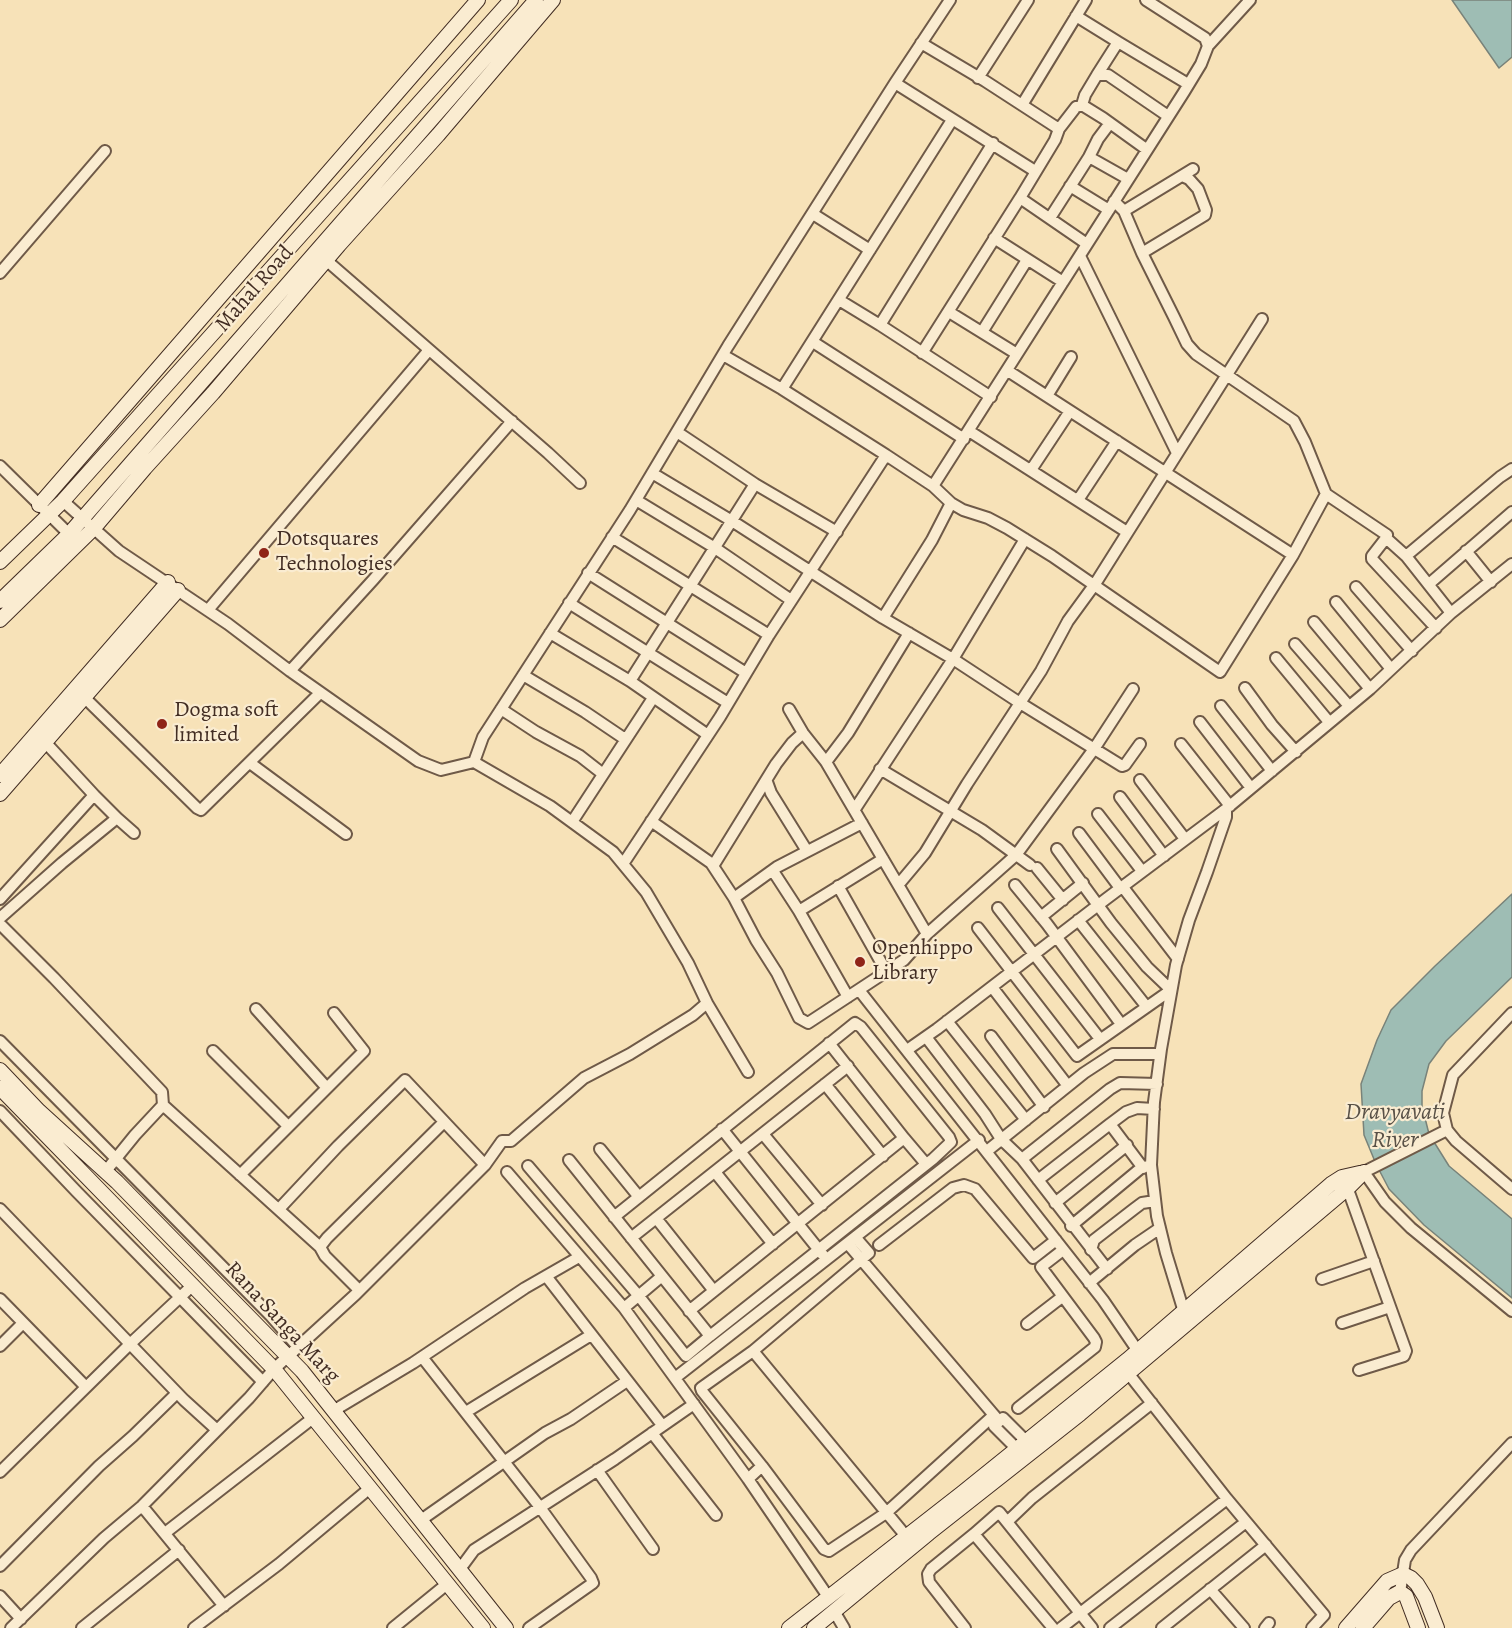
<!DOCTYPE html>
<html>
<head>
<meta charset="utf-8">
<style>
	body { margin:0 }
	canvas { display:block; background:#f7e2b8 }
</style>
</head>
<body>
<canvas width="1512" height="1628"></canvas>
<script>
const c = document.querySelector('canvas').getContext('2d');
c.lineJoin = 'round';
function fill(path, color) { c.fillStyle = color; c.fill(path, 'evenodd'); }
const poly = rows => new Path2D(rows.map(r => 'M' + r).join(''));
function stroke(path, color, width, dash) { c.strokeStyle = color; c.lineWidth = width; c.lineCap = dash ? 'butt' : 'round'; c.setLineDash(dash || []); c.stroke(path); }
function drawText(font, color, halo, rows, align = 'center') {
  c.font = font + ' Alegreya,serif'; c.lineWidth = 4.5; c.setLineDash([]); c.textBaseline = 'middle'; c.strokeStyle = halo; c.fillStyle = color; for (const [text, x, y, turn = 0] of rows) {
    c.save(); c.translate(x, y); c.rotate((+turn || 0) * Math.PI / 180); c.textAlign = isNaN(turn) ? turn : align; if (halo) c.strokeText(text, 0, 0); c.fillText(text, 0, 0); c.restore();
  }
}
const water = poly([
	[1452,0,1512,0,1512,57,1499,68,1452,0],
	[1512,894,1512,977,1446,1041,1429,1064,1422,1091,1422,1106,1429,1134,1449,1166,1512,1219,1512,1298,1424,1225,1389,1189,1376,1164,1364,1135,1361,1084,1377,1040,1391,1010,1435,966,1512,894]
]);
const street = poly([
	[1146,0,1205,38,1208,46,1201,64,1184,92,933,486,951,503,932,540,883,618,953,659,1020,703,1041,671,1068,621,1095,584,1262,319],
	[1076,16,1118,42],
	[921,43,985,81,1059,129],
	[1208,46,1250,0],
	[1097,75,1118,42,1188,84],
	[978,78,1028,0],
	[895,83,1035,171],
	[1022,105,1086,0],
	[1082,105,1085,95,1097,75,1108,75,1168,116],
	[1089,157,1128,179],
	[1070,186,1109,210],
	[1114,201,1124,211,1142,253,1174,317,1187,344,1196,354,1294,421,1305,442,1326,494,1387,535,1386,538,1406,556,1451,613],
	[1124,211,1193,169],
	[813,214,870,250],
	[1050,218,1089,157,1098,139,1110,123],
	[994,238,1063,282],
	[1087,244,1020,198,1055,140,1059,129,1076,107,1082,105,1103,118,1146,149],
	[1142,253,1205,215,1206,210,1198,189,1189,179,1182,176],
	[1080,256,1177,453],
	[326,260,548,453,580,483],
	[0,273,105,151],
	[839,300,880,325,991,397],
	[949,312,1017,354],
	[880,325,993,143],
	[982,332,1027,260],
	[813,342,964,439],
	[922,353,1020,198],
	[1008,371,1293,555],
	[782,389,952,120],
	[1047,396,1071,357],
	[969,431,1127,532],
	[677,432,755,484,837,532],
	[886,455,933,486],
	[0,466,69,534],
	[1031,470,1070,411],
	[652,473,732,521,883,618],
	[636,500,715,548,791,600],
	[1078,500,1117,441],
	[63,501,119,551,228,624,290,671,418,761,441,770,474,762,483,737,630,510,728,346,895,83,950,0],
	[951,503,963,510,988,518,1007,528,1052,556,1220,672,1293,555,1326,494],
	[612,537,769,635],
	[1386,538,1372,556,1372,559,1436,628],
	[1466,551,1491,582],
	[1406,556,1500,477,1512,469],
	[588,573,746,673],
	[1429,584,1512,512],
	[1356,587,1412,651],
	[1336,602,1391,669],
	[569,603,728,703],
	[208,610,429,350],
	[1314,622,1370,689],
	[550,633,630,681,708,735],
	[1295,644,1349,706],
	[1276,658,1329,722],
	[290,671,373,580,512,421],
	[523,675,585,712,625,739],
	[630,681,755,484],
	[1245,688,1272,725,1296,752],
	[83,696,197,808,201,810,320,693],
	[1221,706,1272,771],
	[501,709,536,732,580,756,603,774],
	[1200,722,1251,788],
	[1181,744,1230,806],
	[826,762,848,733,909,633],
	[250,763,346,834],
	[880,769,982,830,1030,865],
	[1140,780,1185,839],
	[767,782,771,793,807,851],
	[1120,797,1164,856],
	[855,809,953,659,1025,539],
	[1098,814,1142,871],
	[117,818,134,833],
	[651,821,711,863,734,898,756,940,777,973,799,1018,808,1023,904,960,927,934,826,762,803,733,789,709],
	[572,822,653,698],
	[1079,833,1120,888],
	[623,864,720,717,769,635,886,455,782,389,723,355],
	[713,866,776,764,792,743,803,733],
	[1037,868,1063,900],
	[773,871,799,911,848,997],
	[899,884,925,853,967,784,1020,703,1122,766,1125,765,1140,744],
	[1015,885,1047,924,1121,1024],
	[838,886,886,971],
	[1122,886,1178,959],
	[734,898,777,867,862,823],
	[0,899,94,795,45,742],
	[998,908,1100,1039],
	[799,911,883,859],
	[1041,917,1083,883],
	[0,918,62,863,117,818,94,795],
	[1078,920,1146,1006],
	[0,924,54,978,162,1092,163,1105,135,1135,105,1172],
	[978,928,1077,1056,1171,990,1147,967,1111,923,1057,849],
	[927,934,1016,855,1094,749,1133,689],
	[992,987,1068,1086],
	[859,990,1103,1300,1142,1357],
	[707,1003,748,1072],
	[256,1009,327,1088],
	[1512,1013,1453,1075,1443,1113,1447,1130,1456,1141,1512,1189],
	[947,1021,1026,1120],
	[991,1036,1044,1107],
	[926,1037,985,1114,1001,1139,1022,1159,1107,1269],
	[0,1041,270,1315,298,1347],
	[907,1050,937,1029,1106,899,1226,809,1370,689,1451,613,1512,564],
	[213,1051,288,1126],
	[825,1084,883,1156],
	[163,1105,320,1247],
	[0,1111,77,1192,263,1382],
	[722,1129,823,1255],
	[1447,1130,1364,1172,1385,1202,1411,1228,1512,1311],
	[763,1134,822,1205],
	[904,1138,926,1164],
	[600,1149,639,1197],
	[987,1151,1084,1073,1113,1054,1160,1054],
	[1022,1159,1110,1089,1120,1083,1157,1084],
	[528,1166,638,1295,686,1356,710,1336,569,1160],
	[1143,1168,1110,1124,1126,1112,1137,1108,1154,1109],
	[507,1172,624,1308,748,1479,829,1598],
	[715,1172,773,1244],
	[240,1175,364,1051,334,1013],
	[1038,1180,1110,1124],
	[1346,1184,1406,1351,1404,1356,1359,1370],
	[1055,1203,1127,1145],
	[0,1209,184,1400,217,1430],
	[279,1209,338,1146,405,1080,485,1165],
	[614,1217,855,1023,861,1027,949,1137,951,1142,933,1159,710,1336],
	[656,1218,714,1291],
	[1071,1226,1141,1168,1148,1166],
	[631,1238,848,1066],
	[848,1244,999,1421],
	[879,1245,953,1188,964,1185,975,1189,1033,1258,1056,1240],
	[1091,1250,1094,1240,1134,1209,1142,1203,1155,1201],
	[546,1276,662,1425],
	[1322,1279,1374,1261],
	[1089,1283,1135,1245,1160,1228],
	[359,1290,325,1256,320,1247,327,1238,444,1122],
	[0,1299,86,1387],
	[624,1308,662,1276],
	[689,1311,904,1138,829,1043],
	[1184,1312,1166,1253,1157,1216,1151,1165,1154,1102,1161,1049,1176,965,1189,920,1207,872,1226,817,1226,809],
	[1342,1323,1390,1307],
	[1027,1324,1062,1297],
	[0,1346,23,1323],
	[753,1351,869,1253,856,1238],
	[422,1357,539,1506,591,1578,593,1583,529,1628],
	[1128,1373,1227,1499,1324,1615,1312,1628],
	[675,1378,979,1140],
	[1018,1408,1095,1347,1096,1342,1094,1338,1041,1267,1063,1250],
	[333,1411,413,1363,525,1288,579,1257],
	[466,1412,591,1335],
	[652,1433,716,1515],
	[1021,1453,994,1426,1003,1418,1031,1446],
	[762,1466,824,1549,829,1551,886,1513,994,1415],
	[597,1470,653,1549],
	[0,1472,130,1344,193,1285],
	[748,1479,762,1466,702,1391,701,1388,753,1351,910,1541],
	[142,1506,224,1606],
	[421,1520,545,1433,571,1419,627,1381],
	[1007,1522,1032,1498,1152,1403],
	[165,1533,313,1418],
	[0,1566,99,1466,133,1436,177,1393],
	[460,1569,474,1550,615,1459,694,1404],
	[1210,1589,1244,1628],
	[1400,1592,1405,1560,1411,1550,1512,1443],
	[0,1596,21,1619],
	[834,1611,844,1628],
	[11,1628,104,1538,142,1506,249,1398,274,1369,356,1294,485,1165,502,1141,511,1141,584,1078,630,1054,693,1015,707,1003,688,963,646,892,613,852,550,806,474,762],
	[82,1628,179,1550],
	[194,1628,279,1564,370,1488],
	[393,1628,447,1584],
	[965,1628,929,1582,928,1574,931,1569,974,1534],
	[1053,1628,974,1534,999,1512,1092,1628],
	[1061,1628,1227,1499],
	[1110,1628,1246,1522],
	[1162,1628,1266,1545],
	[1265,1628,1269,1623]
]);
const secondary = poly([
	[39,505,478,0],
	[0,562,63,501,511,0],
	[0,601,69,534,536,0],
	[0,620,94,528,145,468,213,393,339,245,438,135,553,0],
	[0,775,168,582],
	[0,794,178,590],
	[0,1070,39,1111,117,1182,302,1371,506,1628],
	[0,1088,274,1369,483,1628],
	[789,1628,962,1493,1127,1360,1331,1184,1342,1177,1364,1172],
	[814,1628,929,1533,1080,1414,1348,1188,1364,1172],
	[1346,1628,1387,1581,1403,1574,1411,1578,1417,1584,1425,1597,1437,1628],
	[1363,1628,1389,1598,1400,1592,1406,1596,1418,1628]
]);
const markers = [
	[264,553,6,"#8f2418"],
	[162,724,6,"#8f2418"],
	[860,962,6,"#8f2418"]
];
const streetNames = [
	["Mahal Road",255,289,-49],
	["Rana Sanga Marg",282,1323,47]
];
const poiNames = [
	["Dotsquares",276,540],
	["Technologies",276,565],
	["Dogma soft",174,711],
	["limited",174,736],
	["Openhippo",872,949],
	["Library",872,974]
];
const waterNames = [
	["Dravyavati",1395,1113],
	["River",1395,1141]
];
fill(water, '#9ebdb4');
stroke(water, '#79837a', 1.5);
stroke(street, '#6f5a48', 14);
stroke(secondary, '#422d23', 16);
stroke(street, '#faecd1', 10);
stroke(secondary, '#faecd1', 14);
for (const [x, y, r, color] of markers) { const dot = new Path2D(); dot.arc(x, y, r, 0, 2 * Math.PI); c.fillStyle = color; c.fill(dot); stroke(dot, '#faecd1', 2); }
drawText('22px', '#422d23', '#faecd1', streetNames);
drawText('22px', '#422d23', '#faecd1', poiNames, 'left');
drawText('italic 24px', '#595147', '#faecd1', waterNames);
</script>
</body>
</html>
